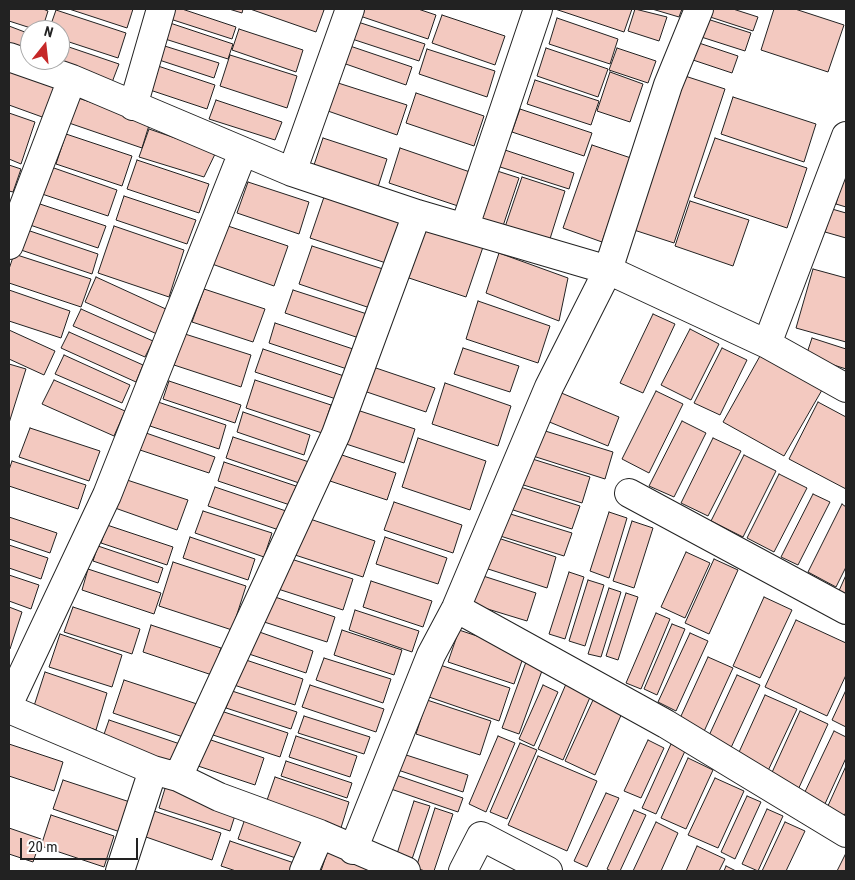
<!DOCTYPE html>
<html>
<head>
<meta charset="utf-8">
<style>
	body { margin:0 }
	#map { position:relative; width:855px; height:880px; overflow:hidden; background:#fff; font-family:"Roboto Condensed",sans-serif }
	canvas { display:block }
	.frame { position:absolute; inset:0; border:10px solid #222; pointer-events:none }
	.north { position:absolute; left:20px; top:20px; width:50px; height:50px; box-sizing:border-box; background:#fff; border:1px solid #a7a7a7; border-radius:50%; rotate:16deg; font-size:14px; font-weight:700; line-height:20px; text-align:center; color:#222 }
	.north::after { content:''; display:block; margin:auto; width:18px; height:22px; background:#c62828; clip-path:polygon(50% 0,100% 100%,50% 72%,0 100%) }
	.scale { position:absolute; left:20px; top:838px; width:118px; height:22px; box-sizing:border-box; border:2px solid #222; border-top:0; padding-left:6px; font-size:15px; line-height:18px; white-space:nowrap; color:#222; -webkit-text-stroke:4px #fff; paint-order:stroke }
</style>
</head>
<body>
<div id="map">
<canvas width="855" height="880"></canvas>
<div class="frame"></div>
<div class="north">N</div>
<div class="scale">20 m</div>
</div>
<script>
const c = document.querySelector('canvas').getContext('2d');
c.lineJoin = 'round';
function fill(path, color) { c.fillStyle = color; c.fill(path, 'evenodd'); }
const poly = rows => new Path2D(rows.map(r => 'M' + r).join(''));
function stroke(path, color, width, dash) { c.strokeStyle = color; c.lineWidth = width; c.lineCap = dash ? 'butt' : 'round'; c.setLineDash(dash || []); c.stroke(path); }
const building = poly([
	[9,9,43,9,48,11,42,30,37,30,9,21,9,9],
	[69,9,133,9,127,28,69,9],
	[167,9,182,9,236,27,232,39,164,17,167,9],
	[229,9,243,9,242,13,229,9],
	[250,9,321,9,324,10,316,32,250,9],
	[359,9,418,9,436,15,428,39,357,15,359,9],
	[555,9,632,9,624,32,555,9],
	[635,9,667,17,659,41,628,31,635,9],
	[652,9,682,9,679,17,652,9],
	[702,9,733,9,758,17,753,31,701,14,702,9],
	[774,9,795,9,844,25,828,72,761,50,774,9],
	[56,10,126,33,118,58,60,39,60,30,49,30,56,10],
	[442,15,505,36,495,65,432,43,442,15],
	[701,17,751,33,745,51,695,35,701,17],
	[557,18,618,39,610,64,549,44,557,18],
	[355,21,425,44,419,61,349,38,355,21],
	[167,22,233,44,228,59,162,38,167,22],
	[9,26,30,34,25,56,9,51,9,26],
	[239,29,303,50,296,72,232,50,239,29],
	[696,42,738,56,732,73,690,59,696,42],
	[155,43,219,63,214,78,150,57,155,43],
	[60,44,119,64,111,85,38,60,60,60,60,44],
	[347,45,412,67,406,85,340,62,347,45],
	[546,48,608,69,598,97,537,76,546,48],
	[617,48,656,61,648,83,609,70,617,48],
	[427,49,495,71,487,97,419,74,427,49],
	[230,55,297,76,287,108,220,86,230,55],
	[9,62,58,79,45,118,9,105,9,62],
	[149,63,215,85,207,109,141,87,149,63],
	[610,72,643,84,630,122,597,111,610,72],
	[685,76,725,89,674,243,634,230,685,76],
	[535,80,599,101,591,125,527,104,535,80],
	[335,82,407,105,397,135,325,110,335,82],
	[416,93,484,116,474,146,406,123,416,93],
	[733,97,816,124,804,162,721,134,733,97],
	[78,98,150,122,142,148,69,123,78,98],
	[216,100,282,122,275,140,209,119,216,100],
	[520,109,592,133,584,156,512,132,520,109],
	[9,113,35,122,21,164,9,159,9,113],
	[149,129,216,152,204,177,139,157,149,129],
	[66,134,132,156,122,186,56,164,66,134],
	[323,138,387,159,378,187,314,165,323,138],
	[715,138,807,168,787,228,694,197,715,138],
	[592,145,631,158,602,242,563,228,592,145],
	[400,148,470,172,458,206,389,183,400,148],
	[499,148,574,173,569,189,494,165,499,148],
	[137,160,209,184,199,213,127,189,137,160],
	[9,165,21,169,13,192,9,191,9,165],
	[51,167,117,190,108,216,42,194,51,167],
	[491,169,519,178,502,229,474,220,491,169],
	[522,177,565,191,549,242,505,227,522,177],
	[843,178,846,179,846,207,836,204,843,178],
	[248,182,309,202,299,234,237,213,248,182],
	[124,196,196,220,187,244,116,220,124,196],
	[324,197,399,222,386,263,310,238,324,197],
	[690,201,749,220,733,266,675,246,690,201],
	[37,203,106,226,98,248,30,225,37,203],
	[832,209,846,213,846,238,825,232,832,209],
	[225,225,288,246,274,286,212,264,225,225],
	[114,226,184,250,169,297,98,273,114,226],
	[423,227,483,247,466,297,406,277,423,227],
	[27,230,98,254,92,274,21,250,27,230],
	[312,246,386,270,373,309,299,284,312,246],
	[499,253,568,278,559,321,486,293,499,253],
	[14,254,91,279,81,307,9,283,9,269,14,254],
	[813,269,846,278,846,342,796,328,813,269],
	[96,277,168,310,157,334,85,302,96,277],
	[204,289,265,309,253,342,192,322,204,289],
	[9,290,70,311,61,338,9,321,9,290],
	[293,290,367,314,359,338,285,313,293,290],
	[478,301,550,326,538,363,466,339,478,301],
	[81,309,153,341,145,357,73,326,81,309],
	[653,314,675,324,643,393,620,383,653,314],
	[275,323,362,352,356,372,269,343,275,323],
	[690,329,719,344,691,400,661,385,690,329],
	[9,330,55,351,44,375,9,359,9,330],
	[69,332,143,365,136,382,61,348,69,332],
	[185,334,251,355,241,387,174,365,185,334],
	[812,338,846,349,846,369,806,356,812,338],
	[463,348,519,366,510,392,454,374,463,348],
	[722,348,747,360,720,415,694,403,722,348],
	[263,349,344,376,336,399,255,372,263,349],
	[64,355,130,385,122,403,55,374,64,355],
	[760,356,822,390,784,456,723,422,760,356],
	[9,364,26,369,9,423,9,364],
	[367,365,435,388,426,412,358,389,367,365],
	[54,380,125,411,114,436,42,404,54,380],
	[255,380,331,405,322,433,246,408,255,380],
	[169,381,241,405,235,423,163,399,169,381],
	[445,383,511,406,498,446,432,424,445,383],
	[656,391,683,404,649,473,622,459,656,391],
	[559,392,619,417,608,446,547,421,559,392],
	[158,402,226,425,219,449,150,426,158,402],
	[818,402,846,417,846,489,789,459,818,402],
	[351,408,415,429,404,463,340,442,351,408],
	[243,412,310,435,304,455,237,432,243,412],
	[682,421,706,433,674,497,649,486,682,421],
	[30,428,100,451,89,481,19,457,30,428],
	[542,430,613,452,605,479,533,456,542,430],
	[146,433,215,457,209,473,140,450,146,433],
	[233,437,309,462,302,484,226,458,233,437],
	[418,438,486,461,470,510,402,487,418,438],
	[713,438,741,451,708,516,681,503,713,438],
	[339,454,396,473,387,500,330,481,339,454],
	[744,455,776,471,743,537,711,521,744,455],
	[526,457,590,477,582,503,517,483,526,457],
	[12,461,86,485,78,509,9,486,9,470,12,461],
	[224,462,299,487,293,506,218,481,224,462],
	[779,474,807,488,774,552,747,538,779,474],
	[124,479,188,500,177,530,115,508,124,479],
	[514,485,580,506,572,529,507,508,514,485],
	[215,487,286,511,279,530,208,506,215,487],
	[813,494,830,502,798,565,781,557,813,494],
	[394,502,462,525,453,553,384,530,394,502],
	[842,504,846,507,846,567,836,587,808,572,842,504],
	[203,511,272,533,264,557,195,533,203,511],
	[504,512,572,533,564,556,497,535,504,512],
	[609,512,627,518,609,578,590,571,609,512],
	[9,517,57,533,50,553,9,539,9,517],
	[307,518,375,541,363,577,295,555,307,518],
	[632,521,653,528,634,588,613,581,632,521],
	[107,525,173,547,167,565,101,543,107,525],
	[190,537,255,559,248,580,183,558,190,537],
	[385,537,447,558,438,584,376,564,385,537],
	[495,537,556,557,547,588,485,568,495,537],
	[9,545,48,558,41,579,9,568,9,545],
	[98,546,163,568,158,583,93,561,98,546],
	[686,552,710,563,685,618,661,607,686,552],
	[288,558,353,579,343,610,278,589,288,558],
	[714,559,738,570,709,634,685,623,714,559],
	[173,562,246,586,232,630,159,606,173,562],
	[88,569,161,593,154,614,82,590,88,569],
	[569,572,584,577,565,639,549,634,569,572],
	[477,574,536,593,527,621,468,603,477,574],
	[9,575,39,585,31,609,9,601,9,575],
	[846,575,846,597,838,593,846,575],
	[588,580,604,585,585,646,569,641,588,580],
	[371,581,432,601,423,627,363,607,371,581],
	[609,588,621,592,601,657,588,654,609,588],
	[626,593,638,597,618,660,606,656,626,593],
	[269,595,335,617,327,642,261,621,269,595],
	[764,597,792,610,760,678,733,666,764,597],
	[9,607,22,612,10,649,9,648,9,607],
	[73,607,140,629,132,654,64,632,73,607],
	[355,610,419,631,412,652,349,630,355,610],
	[656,613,670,619,641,689,626,683,656,613],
	[796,620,846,643,846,675,827,716,765,687,796,620],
	[672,624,685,629,657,695,644,689,672,624],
	[151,625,221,648,212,675,143,652,151,625],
	[251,629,313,651,306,673,243,652,251,629],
	[342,630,402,650,394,675,334,655,342,630],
	[459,630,525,652,514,684,448,662,459,630],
	[690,633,708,641,676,711,658,702,690,633],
	[60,634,122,655,112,687,49,667,60,634],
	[708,657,733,668,701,738,676,727,708,657],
	[324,658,391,679,383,703,316,680,324,658],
	[243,659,303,679,295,705,234,685,243,659],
	[526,662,543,668,519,734,502,728,526,662],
	[440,665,510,688,499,721,429,697,440,665],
	[45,672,107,693,96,730,33,709,45,672],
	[737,675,760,685,729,752,706,742,737,675],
	[124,680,197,704,186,738,113,713,124,680],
	[566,684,591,695,563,760,538,749,566,684],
	[310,685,384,709,376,732,302,707,310,685],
	[543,685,558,692,534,746,519,739,543,685],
	[846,690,846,727,832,720,846,690],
	[232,691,297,712,291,729,226,708,232,691],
	[765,695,797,709,766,775,735,761,765,695],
	[427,700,491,721,480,755,416,734,427,700],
	[593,700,622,713,595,775,565,761,593,700],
	[218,710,288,733,280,757,210,734,218,710],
	[800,711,828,724,797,792,769,779,800,711],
	[304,716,370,737,364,754,298,733,304,716],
	[109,720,180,744,174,763,102,740,109,720],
	[834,731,846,737,846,758,824,806,803,796,834,731],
	[296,736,357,756,350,777,289,757,296,736],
	[498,736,515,743,486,812,469,804,498,736],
	[208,739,264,758,255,785,198,766,208,739],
	[648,740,664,748,641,798,624,791,648,740],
	[520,743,537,750,507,819,490,812,520,743],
	[9,744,63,762,54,791,9,776,9,744],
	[671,744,685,751,656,814,642,808,671,744],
	[400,753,468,775,463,792,395,769,400,753],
	[538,756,597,781,567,851,508,825,538,756],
	[688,758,713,770,686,829,661,818,688,758],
	[286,761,352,783,347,798,281,776,286,761],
	[846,766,846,812,844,816,827,808,846,766],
	[393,774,463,798,458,812,388,788,393,774],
	[275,777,349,802,340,831,265,806,275,777],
	[715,778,744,791,718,848,688,835,715,778],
	[63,780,136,804,126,834,53,809,63,780],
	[167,782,238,806,230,831,159,808,167,782],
	[606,793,619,798,587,867,574,861,606,793],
	[747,796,761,802,735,859,721,852,747,796],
	[414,801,430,806,410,865,395,860,414,801],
	[435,808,453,814,434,871,425,871,416,868,435,808],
	[767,809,783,816,758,871,742,864,767,809],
	[634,810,646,815,620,871,611,871,607,869,634,810],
	[154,811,221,833,212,860,146,837,154,811],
	[247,813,311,834,302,860,238,839,247,813],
	[51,815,114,836,104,867,41,846,51,815],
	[656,822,678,833,661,871,633,871,656,822],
	[785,822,805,831,786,871,762,871,785,822],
	[9,828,41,839,33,862,9,854,9,828],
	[230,841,297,864,295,871,236,871,221,866,230,841],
	[697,846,725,859,719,871,686,871,697,846],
	[329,847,395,871,321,871,329,847],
	[846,853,846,871,837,871,846,853],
	[726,866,736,871,724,871,726,866]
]);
const street = poly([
	[9,57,72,79,292,172,417,214,608,270,767,344,846,388],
	[133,106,161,9],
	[292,172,350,9],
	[465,226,538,9],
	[9,245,72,79],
	[767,344,846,136],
	[629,493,846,610],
	[456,608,666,724,846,833],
	[9,703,107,495,243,152],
	[9,709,153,770,178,777,219,797,320,834,406,871],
	[178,777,336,434,417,214],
	[353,850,431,655,456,608,549,387,608,270,668,85,699,9],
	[120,871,153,770],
	[304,871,320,834],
	[463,871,481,836,548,871]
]);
fill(building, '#f3c9c0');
stroke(building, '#222', 1);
stroke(street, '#222', 30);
stroke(street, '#fff', 28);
</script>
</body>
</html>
